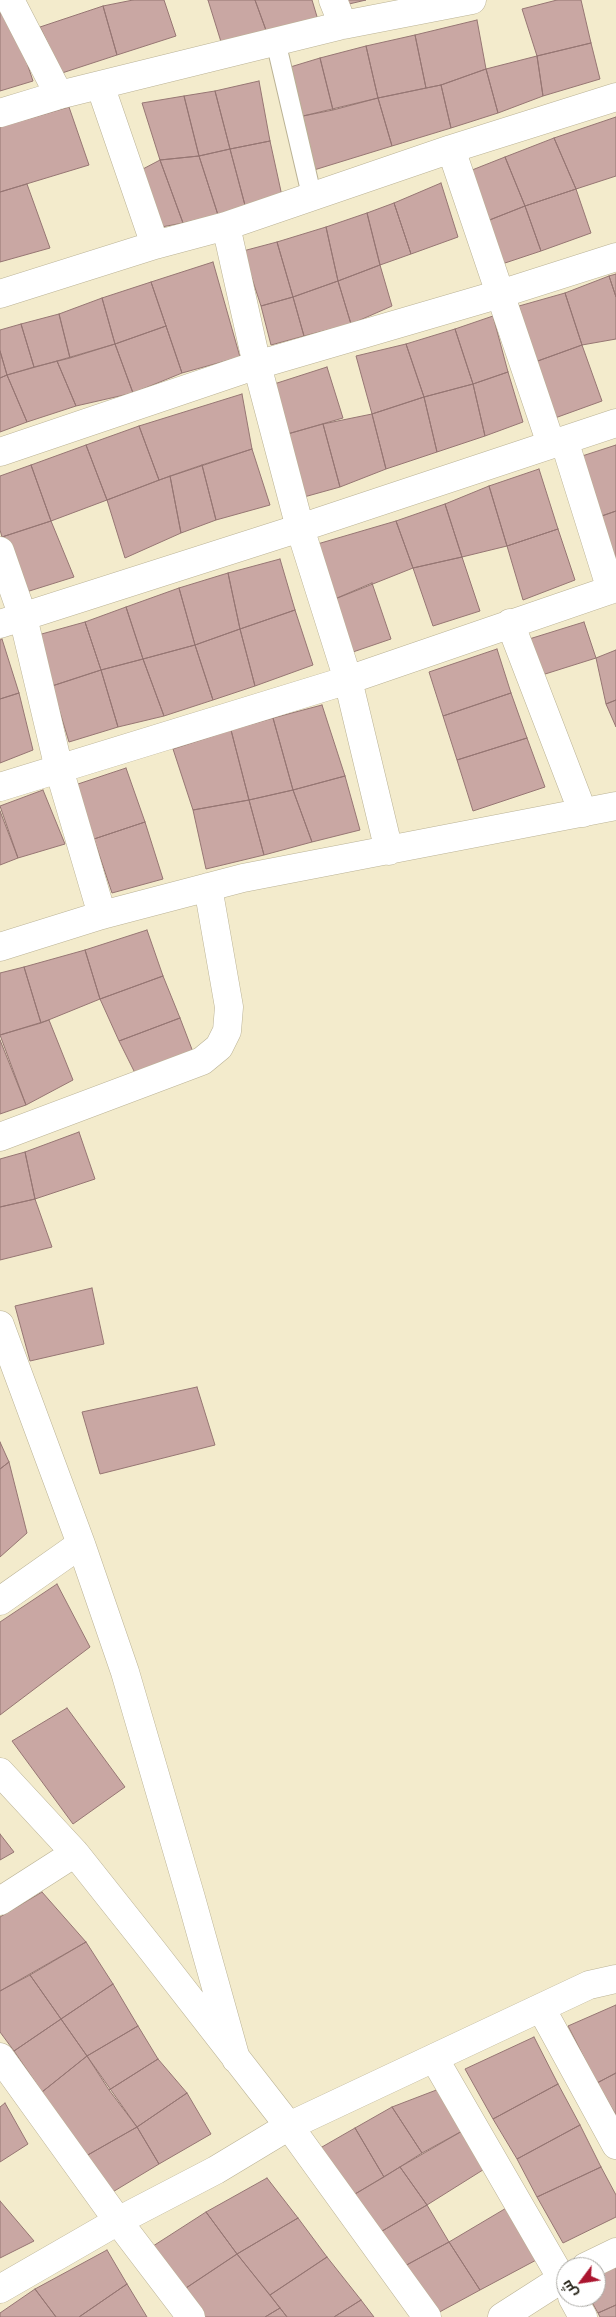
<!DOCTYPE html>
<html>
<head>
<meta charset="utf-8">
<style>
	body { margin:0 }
	#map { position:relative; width:616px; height:2317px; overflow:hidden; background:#f3ebcc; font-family:Montserrat,Cairo,sans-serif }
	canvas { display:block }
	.north { position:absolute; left:556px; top:2257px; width:50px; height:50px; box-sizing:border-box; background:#fff; border:1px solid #a8a7a2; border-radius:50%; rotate:239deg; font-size:14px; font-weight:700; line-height:20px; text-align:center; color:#252217 }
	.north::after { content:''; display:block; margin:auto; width:18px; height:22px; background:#ab152f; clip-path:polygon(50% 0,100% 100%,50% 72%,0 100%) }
</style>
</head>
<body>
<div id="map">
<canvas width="616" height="2317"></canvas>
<div class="north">ش</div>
</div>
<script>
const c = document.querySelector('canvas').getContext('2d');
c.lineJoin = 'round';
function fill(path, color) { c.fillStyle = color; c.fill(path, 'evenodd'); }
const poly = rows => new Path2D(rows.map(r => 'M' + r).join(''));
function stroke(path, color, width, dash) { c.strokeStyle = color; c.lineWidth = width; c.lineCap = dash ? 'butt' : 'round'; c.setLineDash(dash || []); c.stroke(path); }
const building = poly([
	[0,0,6,0,33,81,0,91,0,0],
	[133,0,164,0,176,36,117,55,103,6,133,0],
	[208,0,255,0,267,33,222,45,208,0],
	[255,0,312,0,318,20,267,33,255,0],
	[347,0,366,0,349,4,347,0],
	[557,0,581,0,591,43,537,56,522,9,557,0],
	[103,6,117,55,62,73,40,27,103,6],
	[477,20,486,69,441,85,426,88,415,35,477,20],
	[415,35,426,88,378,98,366,46,415,35],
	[591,43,600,79,543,96,537,56,591,43],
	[366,46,378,98,333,110,320,58,366,46],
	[537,56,543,96,498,113,486,69,537,56],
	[320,58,333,110,303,116,287,68,320,58],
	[486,69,498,113,451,128,441,85,486,69],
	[259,81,270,141,230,149,215,91,259,81],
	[441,85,451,128,392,146,378,98,441,85],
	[215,91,230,149,199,156,184,96,215,91],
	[184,96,199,156,160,160,142,103,184,96],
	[378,98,392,146,314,170,303,116,378,98],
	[69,107,89,165,0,192,0,127,69,107],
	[616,117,616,176,576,189,554,138,616,117],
	[554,138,576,189,525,206,505,157,554,138],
	[270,141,282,196,246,209,230,149,270,141],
	[230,149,246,209,218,215,199,156,230,149],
	[199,156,218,215,183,223,160,160,199,156],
	[505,157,525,206,487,221,467,172,505,157],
	[160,160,183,223,156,228,141,170,160,160],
	[441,183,458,237,411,254,394,203,441,183],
	[27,184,50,248,0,262,0,192,27,184],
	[576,189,591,233,541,251,525,206,576,189],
	[394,203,411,254,380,265,367,213,394,203],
	[525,206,541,251,502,264,487,221,525,206],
	[367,213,380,265,338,281,326,227,367,213],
	[326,227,338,281,293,297,277,242,326,227],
	[277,242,293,297,261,306,243,251,277,242],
	[213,262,240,357,182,373,151,282,213,262],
	[380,265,392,306,351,324,338,281,380,265],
	[616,274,616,297,609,276,616,274],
	[609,276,616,297,616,339,582,345,565,293,609,276],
	[338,281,351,324,304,336,293,297,338,281],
	[151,282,166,326,115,344,102,298,151,282],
	[565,293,582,345,535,362,519,306,565,293],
	[293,297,304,336,271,345,261,306,293,297],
	[102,298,115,344,70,358,59,314,102,298],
	[59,314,70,358,34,367,21,324,59,314],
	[493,316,508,372,473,384,455,329,493,316],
	[21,324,34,367,7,375,0,351,0,330,21,324],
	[166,326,182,373,133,393,115,344,166,326],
	[455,329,473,384,424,397,406,344,455,329],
	[115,344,133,393,76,406,57,361,115,344],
	[406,344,424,397,372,414,356,356,406,344],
	[582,345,602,401,555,418,535,362,582,345],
	[0,351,7,375,0,378,0,351],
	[57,361,76,406,27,422,7,375,57,361],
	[327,367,343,418,284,435,271,385,327,367],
	[508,372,523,422,485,436,473,384,508,372],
	[7,375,27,422,0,432,0,378,7,375],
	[473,384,485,436,437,452,424,397,473,384],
	[242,394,252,449,159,480,139,426,242,394],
	[424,397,437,452,386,469,372,414,424,397],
	[372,414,386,469,340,487,323,424,372,414],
	[323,424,340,487,304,497,284,435,323,424],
	[139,426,159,480,107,500,86,445,139,426],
	[86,445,107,500,51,521,31,465,86,445],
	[616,445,616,511,596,518,576,458,616,445],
	[252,449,270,505,216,520,202,465,252,449],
	[31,465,51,521,2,537,0,530,0,476,31,465],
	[202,465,216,520,181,533,170,476,202,465],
	[539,469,558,529,507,546,489,486,539,469],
	[170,476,181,533,125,558,107,500,170,476],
	[489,486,507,546,462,557,445,504,489,486],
	[445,504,462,557,413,568,396,521,445,504],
	[616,511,616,567,596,518,616,511],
	[51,521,74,577,23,593,2,537,51,521],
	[396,521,413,568,330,601,314,545,396,521],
	[558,529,575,580,523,600,507,546,558,529],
	[462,557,480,611,433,626,413,568,462,557],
	[280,559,295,610,240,629,228,573,280,559],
	[228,573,240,629,195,645,179,588,228,573],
	[372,583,391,639,347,654,330,601,372,583],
	[179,588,195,645,143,659,126,607,179,588],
	[126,607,143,659,101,670,85,622,126,607],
	[295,610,313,665,255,686,240,629,295,610],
	[85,622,101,670,52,686,38,635,85,622],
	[584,622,596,658,542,675,526,640,584,622],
	[240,629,255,686,213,700,195,645,240,629],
	[2,639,19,693,0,699,0,640,2,639],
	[195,645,213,700,164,716,143,659,195,645],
	[497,649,511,693,443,716,429,672,497,649],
	[616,650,616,700,606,704,596,658,616,650],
	[143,659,164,716,118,727,101,670,143,659],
	[101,670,118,727,69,742,52,686,101,670],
	[19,693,33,750,0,763,0,699,19,693],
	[511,693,527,738,457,760,443,716,511,693],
	[616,700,616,727,606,704,616,700],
	[322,705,345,776,293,790,273,718,322,705],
	[273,718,293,790,249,800,231,730,273,718],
	[231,730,249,800,193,810,173,749,231,730],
	[527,738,545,787,473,811,457,760,527,738],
	[126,768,145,822,94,839,75,785,126,768],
	[345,776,360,830,312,842,293,790,345,776],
	[43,790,65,844,18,858,0,806,43,790],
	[293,790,312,842,264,855,249,800,293,790],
	[249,800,264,855,206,869,193,810,249,800],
	[0,811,18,858,0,865,0,811],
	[145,822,163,879,112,893,94,839,145,822],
	[147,930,163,976,100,999,85,950,147,930],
	[85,950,100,999,41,1023,24,967,85,950],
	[24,967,41,1023,0,1035,0,973,24,967],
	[163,976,180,1018,119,1041,100,999,163,976],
	[180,1018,193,1052,136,1075,119,1041,180,1018],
	[49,1020,73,1080,26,1105,0,1035,49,1020],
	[0,1040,26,1105,0,1114,0,1040],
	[79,1132,95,1179,35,1199,25,1152,79,1132],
	[25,1152,35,1199,0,1207,0,1159,25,1152],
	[35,1199,52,1247,0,1260,0,1207,35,1199],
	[92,1288,104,1344,30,1361,15,1306,92,1288],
	[197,1387,215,1445,100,1474,82,1412,197,1387],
	[0,1442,9,1462,0,1469,0,1442],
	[9,1462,27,1533,0,1557,0,1469,9,1462],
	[57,1584,90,1647,0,1715,0,1622,57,1584],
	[67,1708,125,1787,73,1824,12,1741,67,1708],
	[0,1834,14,1852,0,1860,0,1834],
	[42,1892,86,1942,0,1991,0,1917,42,1892],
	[86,1942,113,1984,61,2019,30,1975,86,1942],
	[30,1975,61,2019,14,2051,0,2032,0,1991,30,1975],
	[113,1984,138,2026,87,2056,61,2019,113,1984],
	[616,2005,616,2073,597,2083,568,2026,616,2005],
	[61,2019,87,2056,42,2092,14,2051,61,2019],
	[138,2026,158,2059,109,2090,87,2056,138,2026],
	[534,2037,558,2084,493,2119,465,2069,534,2037],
	[87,2056,137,2127,86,2156,42,2092,87,2056],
	[158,2059,187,2093,137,2127,109,2090,158,2059],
	[616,2073,616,2115,597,2083,616,2073],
	[558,2084,580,2125,517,2159,493,2119,558,2084],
	[439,2089,464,2130,422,2153,392,2107,439,2089],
	[187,2093,211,2134,159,2164,137,2127,187,2093],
	[5,2103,28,2144,0,2162,0,2107,5,2103],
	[392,2107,422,2153,384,2177,355,2128,392,2107],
	[580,2125,601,2167,537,2197,517,2159,580,2125],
	[137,2127,159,2164,111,2193,86,2156,137,2127],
	[355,2128,384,2177,350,2197,315,2151,355,2128],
	[464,2130,486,2168,427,2205,400,2167,464,2130],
	[400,2167,427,2205,377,2234,350,2197,400,2167],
	[601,2167,616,2195,616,2217,563,2243,537,2197,601,2167],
	[267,2178,298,2218,237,2254,206,2212,267,2178],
	[0,2201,34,2241,0,2258,0,2201],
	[427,2205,449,2242,401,2268,377,2234,427,2205],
	[508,2207,540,2258,480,2290,449,2242,508,2207],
	[206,2212,237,2254,180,2292,150,2248,206,2212],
	[298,2218,327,2257,270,2295,237,2254,298,2218],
	[449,2242,480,2290,434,2315,401,2268,449,2242],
	[107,2250,127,2284,79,2317,56,2317,35,2289,107,2250],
	[237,2254,280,2308,265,2317,198,2317,180,2292,237,2254],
	[327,2257,361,2300,334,2317,287,2317,270,2295,327,2257],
	[616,2262,616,2305,598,2313,589,2297,596,2297,596,2272,616,2262],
	[127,2284,147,2317,79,2317,127,2284],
	[35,2289,56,2317,0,2317,0,2313,35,2289],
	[361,2300,374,2317,334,2317,361,2300],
	[616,2305,616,2317,600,2317,598,2313,616,2305],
	[280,2308,287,2317,265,2317,280,2308]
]);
const service = poly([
	[276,43,312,197]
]);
const minor = poly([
	[10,0,59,95],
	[333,0,343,25],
	[100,85,155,245],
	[0,113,59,95,343,25,472,0],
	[451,149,551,444],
	[226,226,257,365,300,528,348,680,389,851],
	[0,294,155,245,226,226,451,149,616,97],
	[564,440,611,590],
	[0,452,257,365,500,294,616,257],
	[0,551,23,617,59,769,102,915],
	[510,623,583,813],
	[0,624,300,528,616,423],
	[0,787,348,680,616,588],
	[0,947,102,915,243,878,616,806],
	[0,1137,202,1061,219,1047,227,1031,229,1007,208,887],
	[0,1325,81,1544,125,1672,191,1898,236,2059],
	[0,1601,81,1544],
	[0,1772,75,1853,152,1950,289,2126,427,2317],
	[0,1901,75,1853],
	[541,2008,616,2145],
	[0,2057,118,2221,191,2317],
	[434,2058,566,2286],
	[585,2267,616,2252],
	[0,2289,118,2221,216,2170,289,2126,589,1985,616,1979],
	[572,2297,583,2317],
	[502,2317,566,2276]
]);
fill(building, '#c9a7a3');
stroke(building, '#967673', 1);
stroke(service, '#bab295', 21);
stroke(minor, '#bab295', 29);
stroke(service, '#fff', 19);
stroke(minor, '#fff', 28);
</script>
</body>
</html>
